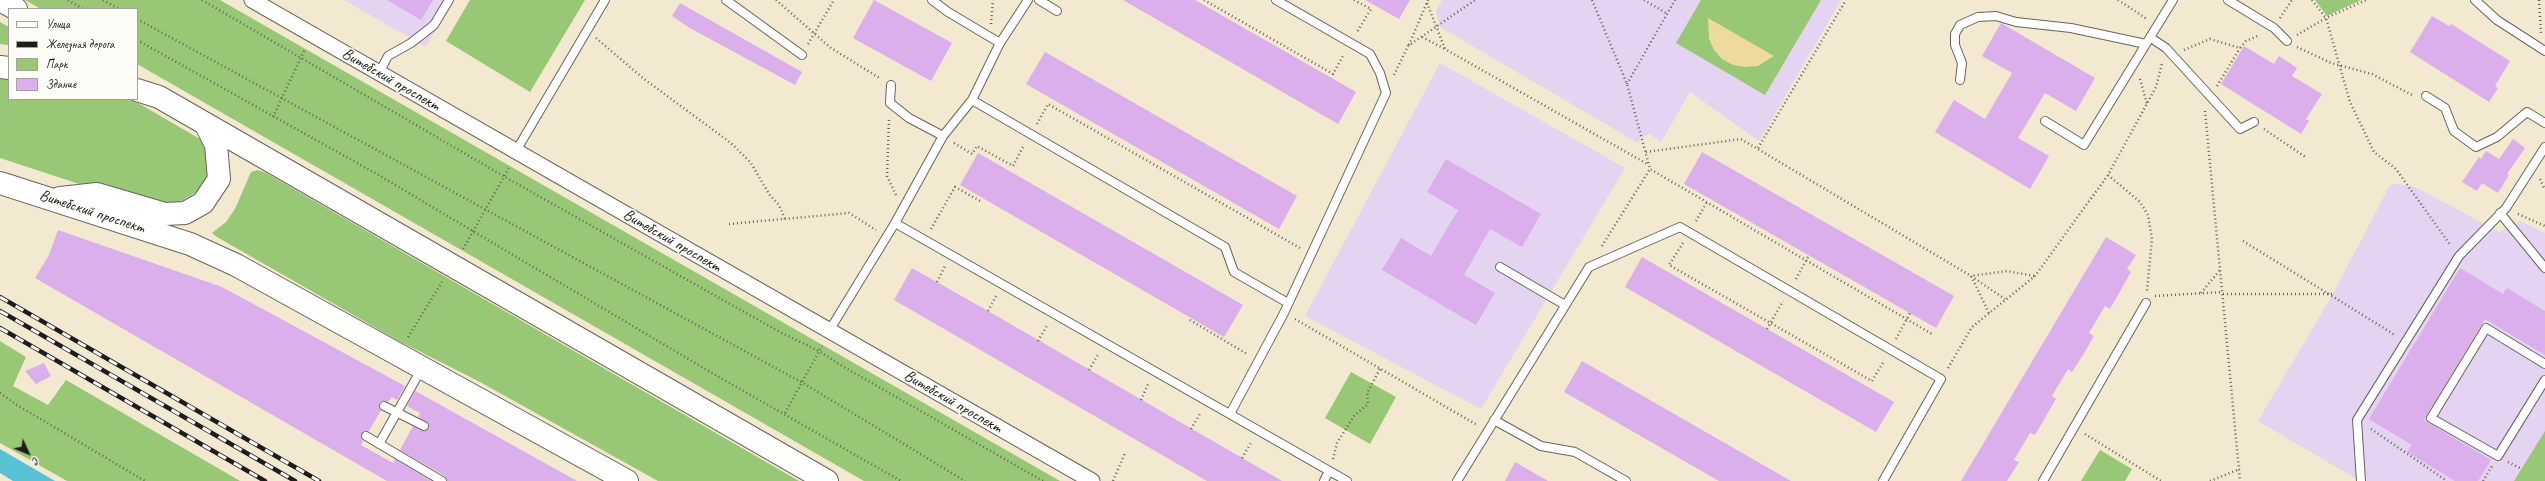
<!DOCTYPE html>
<html>
<head>
<meta charset="utf-8">
<style>
	body { margin:0 }
	#map { position:relative; width:2545px; height:481px; overflow:hidden; background:#f2e9d0; font-family:Caveat,sans-serif }
	canvas { display:block }
	.legend { position:absolute; left:8px; top:8px; width:130px; height:92px; box-sizing:border-box; background:#fdfcf7; border:1px solid #a3a29f; margin:0; padding:5px 7px; list-style:none; font-size:12px; color:#1c1c1c }
	.legend li { display:flex; align-items:center; gap:8px; height:20px }
	.legend b { width:20px; border:1px solid #a3a29f }
	.north { position:absolute; left:8px; top:433px; width:40px; height:40px; -webkit-text-stroke:3px #fdfcf7; paint-order:stroke; rotate:134deg; font-size:11px; font-weight:700; line-height:16px; text-align:center; color:#1c1c1c }
	.north::after { content:''; display:block; margin:auto; width:14px; height:18px; background:#1c1c1c; clip-path:polygon(50% 0,100% 100%,50% 72%,0 100%) }
</style>
</head>
<body>
<div id="map">
<canvas width="2545" height="481"></canvas>
<ul class="legend">
<li><b style="height:5px;background:#fff"></b>Улица</li>
<li><b style="height:5px;background:#1c1c1c"></b>Железная дорога</li>
<li><b style="height:11px;background:#98c775"></b>Парк</li>
<li><b style="height:11px;background:#dbafeb"></b>Здание</li>
</ul>
<div class="north">С</div>
</div>
<script>
const c = document.querySelector('canvas').getContext('2d');
c.lineJoin = 'round';
function fill(path, color) { c.fillStyle = color; c.fill(path, 'evenodd'); }
const poly = rows => new Path2D(rows.map(r => 'M' + r).join(''));
function stroke(path, color, width, dash) { c.strokeStyle = color; c.lineWidth = width; c.lineCap = dash ? 'butt' : 'round'; c.setLineDash(dash || []); c.stroke(path); }
function drawText(font, color, halo, rows, align = 'center') {
  c.font = font + ' Caveat,sans-serif'; c.lineWidth = 3.5; c.setLineDash([]); c.textBaseline = 'middle'; c.strokeStyle = halo; c.fillStyle = color; for (const [text, x, y, turn = 0] of rows) {
    c.save(); c.translate(x, y); c.rotate((+turn || 0) * Math.PI / 180); c.textAlign = isNaN(turn) ? turn : align; if (halo) c.strokeText(text, 0, 0); c.fillText(text, 0, 0); c.restore();
  }
}
const built = poly([
	[344,0,453,0,426,47],
	[1442,0,1841,0,1759,141,1690,92,1661,142,1650,134,1640,138,1638,143,1440,27,1436,11],
	[1440,63,1625,168,1481,409,1305,316],
	[2398,184,2417,188,2499,232,2520,221,2545,233,2545,481,2360,481,2258,421,2333,294,2390,185]
]);
const green = poly([
	[25,0,220,0,1060,481,864,481,137,64,137,9,41,9],
	[470,0,585,0,530,92,446,41],
	[1701,0,1821,0,1765,95,1676,43],
	[2315,0,2361,0,2327,16],
	[0,22,9,27,9,45,0,44],
	[0,76,9,77,9,99,126,99,138,103,200,139,204,145,209,160,208,176,200,190,181,201,171,204,134,202,0,158],
	[258,170,266,173,799,481,658,481,480,382,397,340,217,237,212,233,226,222,235,209,251,172],
	[0,341,26,357,13,386,48,405,66,380,240,481,67,481,0,443],
	[1351,372,1396,397,1370,444,1325,418],
	[2545,431,2545,481,2514,481],
	[2100,450,2132,469,2125,481,2081,481]
]);
const sand = poly([
	[1708,18,1774,56,1758,66,1745,67,1733,65,1722,59,1714,50,1709,39]
]);
const water = poly([
	[0,449,55,481,13,481,0,473]
]);
const building = poly([
	[387,0,433,0,421,20],
	[874,0,952,43,931,81,853,38],
	[1123,0,1195,0,1356,92,1338,124],
	[1365,0,1410,0,1399,19],
	[680,3,802,72,795,85,688,27,672,16],
	[2432,16,2449,26,2451,24,2510,61,2495,86,2498,88,2489,102,2410,52],
	[2001,23,2095,78,2076,111,2045,93,2018,138,2049,156,2030,189,1935,132,1954,100,1985,119,2012,73,1982,56],
	[2244,46,2274,64,2279,56,2297,68,2292,76,2322,94,2306,119,2309,121,2301,134,2221,84],
	[1045,52,1297,196,1279,229,1026,84],
	[2513,139,2525,148,2507,174,2509,175,2498,193,2482,183,2477,191,2462,182,2479,157,2481,159,2486,151,2499,159],
	[1702,152,1954,296,1936,328,1684,184],
	[978,153,1243,305,1224,337,960,185],
	[1446,159,1541,214,1522,247,1490,229,1464,275,1495,293,1476,325,1382,270,1401,238,1431,256,1458,210,1427,192],
	[58,230,222,287,405,386,397,400,392,397,388,402,383,401,379,403,381,410,369,431,361,434,363,441,361,445,393,463,395,459,431,481,387,481,35,278,49,255],
	[2106,237,2136,255,2127,269,2131,272,2110,309,2105,306,2089,333,2094,336,2083,355,2072,372,2068,369,2052,396,2056,399,2035,435,2030,433,2014,460,2019,462,2007,481,1961,481],
	[1642,257,1894,402,1876,432,1625,287],
	[912,268,988,311,1282,481,1207,481,894,300],
	[2460,268,2503,294,2507,288,2545,311,2545,355,2485,319,2424,420,2491,460,2478,481,2455,481,2407,452,2412,445,2369,419],
	[1582,361,1791,481,1719,481,1564,392],
	[44,363,51,376,36,384,25,371],
	[415,391,419,393,577,481,447,481,445,476,400,450,413,426,424,431,429,428,428,423,418,417,420,413,407,406],
	[1515,462,1548,481,1505,481]
]);
const path = poly([
	[68,0,83,9],
	[103,0,119,9],
	[202,0,505,177,778,331,819,351,842,366,1043,481],
	[776,0,831,48,881,79],
	[1204,0,1333,74,1344,54],
	[1354,0,1371,9,1357,32],
	[1592,0,1627,84,1650,169,1932,334],
	[1644,0,1666,13],
	[2118,0,2147,19],
	[2312,0,2326,18,2350,102,2374,152,2396,169,2451,246],
	[2539,0,2541,33],
	[1427,3,1445,49,1649,165],
	[2280,18,2292,0],
	[137,19,803,383,965,481],
	[991,24,993,0],
	[2297,35,2326,18,2366,0],
	[1422,37,1445,49],
	[596,38,644,79,731,143,751,163,769,194,779,205,785,219],
	[137,40,375,173,712,373,901,481],
	[808,44,834,0],
	[1409,45,1428,0],
	[2297,47,2331,63,2372,74,2414,96],
	[2184,50,2210,39,2240,48,2246,41,2260,35],
	[1394,75,1408,46,1475,0],
	[2140,79,2147,104],
	[1627,84,1675,0],
	[2217,86,2240,48],
	[2205,111,2240,481],
	[273,117,305,49],
	[889,120,887,176,896,195],
	[1037,124,1048,104,1300,248],
	[2264,129,2307,158],
	[954,143,972,154,977,146,1013,166,1024,145],
	[1758,148,1846,0],
	[1646,152,1741,139,1971,276,2005,299],
	[2108,175,2140,202,2148,215,2152,239,2147,291],
	[2540,179,2545,190],
	[2518,214,2545,226],
	[1696,221,1707,202],
	[729,224,849,213,876,230],
	[931,229,955,187,982,202],
	[2243,241,2395,335],
	[1683,243,1669,265,1872,381,1884,361],
	[1602,246,1650,169],
	[463,249,510,166],
	[1796,279,1809,255],
	[937,282,945,266],
	[2201,293,2220,270],
	[2223,294,2332,294],
	[2155,296,2223,292],
	[988,311,996,296],
	[1989,313,1971,276,2007,271,2034,276],
	[1295,319,1477,425],
	[1190,320,1247,354],
	[1767,329,1783,301],
	[408,337,442,282],
	[1896,339,1910,313],
	[1038,341,1048,324],
	[1948,368,1972,327,2035,276,2108,175,2156,87,2162,63],
	[1089,370,1099,353],
	[0,393,17,405,145,481],
	[1141,400,1149,382],
	[785,413,822,346],
	[1191,429,1201,412],
	[2371,429,2447,481],
	[2085,434,2161,481],
	[1242,458,1252,441],
	[1333,459,1337,443,1354,416,1368,404,1367,393,1380,369],
	[2508,462,2522,469],
	[1113,481,1125,453],
	[2210,481,2240,469],
	[2483,481,2492,466]
]);
const lane = poly([
	[726,0,802,55],
	[932,0,948,12,1000,43],
	[1039,0,1057,11],
	[2228,0,2274,28,2287,41],
	[2475,0,2497,20,2545,51],
	[2151,38,2166,48,2240,129,2254,122],
	[379,73,388,56,411,43,434,25,449,0],
	[1960,80,1962,63,1955,45,1955,34,1960,25,1978,17,1996,16,2016,22,2071,28,2146,44],
	[891,85,890,103,909,118,943,136],
	[2426,96,2445,108,2454,131,2476,147,2497,137,2527,112,2545,123],
	[972,100,1225,247,1234,272,1288,303],
	[2045,121,2084,145,2173,0],
	[516,151,605,0],
	[2500,213,2545,268],
	[895,223,1347,481],
	[1500,267,1565,305],
	[829,331,895,223,943,136,972,100,1000,43,1028,0],
	[2545,364,2486,328,2431,418,2498,456,2545,380],
	[384,406,424,426],
	[1230,414,1284,313,1386,93,1380,73,1370,54,1276,0],
	[1494,420,1541,446,1575,452,1626,481],
	[366,436,442,481],
	[379,444,422,368],
	[1324,481,1329,471],
	[1457,481,1589,267,1680,227,1941,379,1883,481],
	[2043,481,2146,303],
	[2361,481,2357,420,2459,256,2506,208,2545,147]
]);
const street = poly([
	[252,0,1092,481]
]);
const primary = poly([
	[0,0,16,9],
	[0,67,9,68],
	[137,90,159,97,827,481],
	[0,183,190,244,236,265,627,481],
	[60,198,97,194,165,214,185,213,203,203,219,179,216,145,206,125]
]);
const rail = poly([
	[0,297,319,481],
	[0,311,295,481],
	[0,328,265,481]
]);
const streetNames = [
	["Витебский проспект",391,80,30],
	["Витебский проспект",92,212,18],
	["Витебский проспект",672,241,30],
	["Витебский проспект",953,402,30]
];
fill(built, '#e4d3f1');
fill(green, '#98c775');
fill(sand, '#eeda9e');
fill(water, '#59c1d6');
fill(building, '#dbafeb');
stroke(lane, '#67645b', 10);
stroke(street, '#67645b', 17);
stroke(primary, '#67645b', 24);
stroke(path, '#67645b', 2.5, [1, 3]);
stroke(lane, '#fff', 8);
stroke(street, '#fff', 15);
stroke(primary, '#fff', 22);
stroke(rail, '#1c1c1c', 4.5);
stroke(rail, '#fdfcf7', 3, [9]);
drawText('16px', '#1c1c1c', '#fdfcf7', streetNames);
</script>
</body>
</html>
